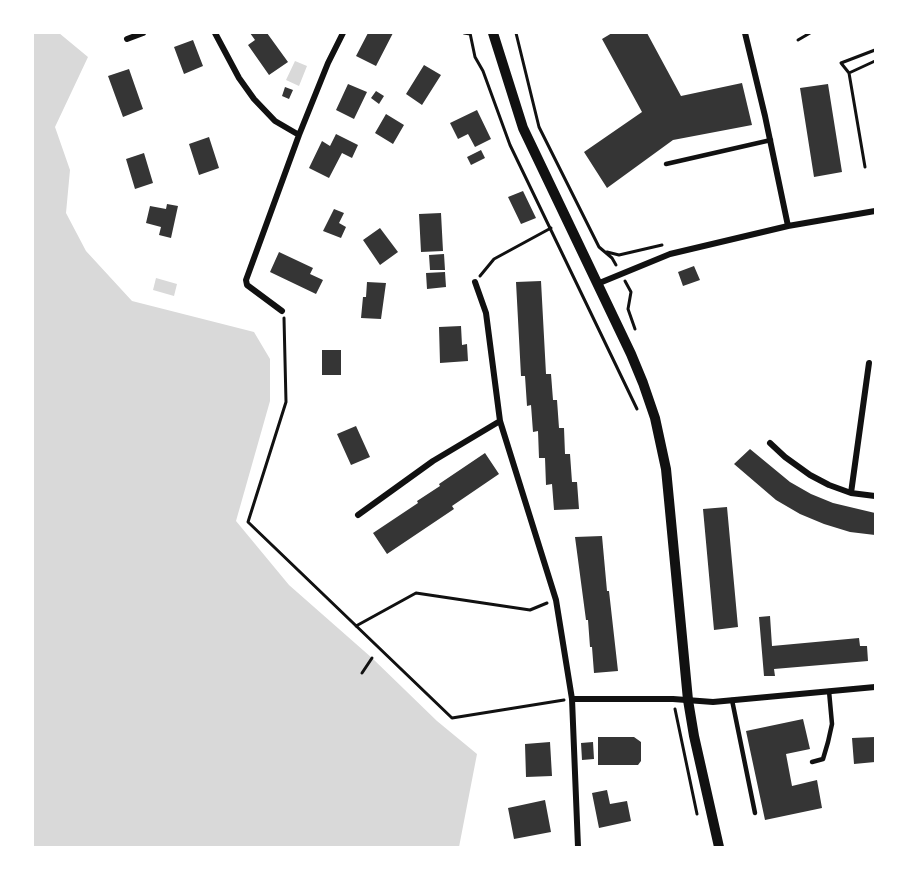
<!DOCTYPE html>
<html>
<head>
<meta charset="utf-8">
<style>
	body { margin:0 }
	#map { position:relative; width:908px; height:880px; overflow:hidden; background:#fff; font-family:"Archivo Narrow",sans-serif }
	canvas { display:block }
	.frame { position:absolute; inset:0; border:34px solid #fff; pointer-events:none }
</style>
</head>
<body>
<div id="map">
<canvas width="908" height="880"></canvas>
<div class="frame"></div>
</div>
<script>
const c = document.querySelector('canvas').getContext('2d');
c.lineJoin = 'round';
function fill(path, color) { c.fillStyle = color; c.fill(path, 'evenodd'); }
const poly = rows => new Path2D(rows.map(r => 'M' + r).join(''));
function stroke(path, color, width, dash) { c.strokeStyle = color; c.lineWidth = width; c.lineCap = dash ? 'butt' : 'round'; c.setLineDash(dash || []); c.stroke(path); }
const water = poly([
	[33,33,59,33,88,57,55,127,70,170,66,213,86,251,132,301,254,332,270,359,270,401,236,521,289,585,372,658,437,721,477,754,459,847,33,847],
	[295,61,307,66,299,86,286,80],
	[156,278,177,284,174,296,153,290]
]);
const building = poly([
	[250,33,267,33,288,62,269,75,248,45,255,40],
	[368,33,393,33,376,66,356,56],
	[612,33,647,33,681,96,742,83,752,125,673,140,607,188,584,152,642,112,602,39],
	[193,40,203,66,184,74,174,47],
	[424,65,441,75,422,105,406,94],
	[129,69,143,109,123,117,108,76],
	[348,84,367,92,354,119,336,110],
	[828,84,842,172,814,177,800,88],
	[285,87,293,90,289,99,282,96],
	[376,91,384,96,379,104,371,98],
	[477,110,491,139,475,147,468,134,458,139,450,123],
	[386,114,404,125,393,144,375,133],
	[336,134,358,145,352,158,342,153,329,178,309,168,322,141,330,146],
	[209,137,219,168,199,175,189,144],
	[481,150,485,158,471,165,467,157],
	[144,153,153,183,135,189,126,159],
	[523,191,536,218,521,224,508,197],
	[167,204,178,206,171,238,159,235,161,227,146,223,150,206,166,209],
	[334,209,344,213,339,223,346,227,341,238,323,231],
	[441,213,443,251,421,252,419,214],
	[380,228,398,252,380,265,363,240],
	[279,252,313,268,310,274,323,280,316,294,270,272],
	[444,254,445,270,430,270,429,255],
	[694,266,700,280,683,286,678,272],
	[445,272,446,287,427,289,426,273],
	[541,281,546,374,551,374,553,400,557,400,559,428,564,428,565,454,570,454,572,482,577,482,579,509,554,510,552,484,546,485,545,458,539,458,538,431,533,432,531,405,527,406,525,376,521,376,516,282],
	[367,282,386,283,381,319,361,318,363,297,366,297],
	[461,326,462,345,467,344,468,361,440,363,439,327],
	[322,350,341,350,341,375,322,375],
	[356,426,370,457,351,465,337,434],
	[750,449,790,482,811,494,833,503,875,513,875,535,850,532,824,524,800,514,776,500,734,464],
	[485,453,499,474,452,506,454,509,387,554,373,533,418,503,417,501,440,486,439,484],
	[727,507,738,627,714,630,703,509],
	[602,536,607,591,609,591,618,671,594,673,592,647,590,647,588,620,586,620,575,537],
	[770,616,772,646,859,638,860,646,867,646,868,661,774,669,775,676,764,676,759,617],
	[803,719,810,749,786,754,792,786,817,780,822,808,765,820,746,731],
	[598,737,634,737,641,742,641,761,638,765,598,765],
	[875,737,875,762,854,764,852,738],
	[550,742,552,776,526,777,525,744],
	[593,742,594,759,582,760,581,743],
	[607,790,610,804,627,801,631,821,599,828,592,793],
	[545,800,551,832,514,839,508,808]
]);
const path = poly([
	[464,33,470,34],
	[470,33,475,57,483,71,510,145,637,409],
	[516,33,539,127,599,247,612,258,616,265],
	[798,40,810,33],
	[849,73,841,63,875,50],
	[865,167,849,73,875,61],
	[607,252,619,255,662,245],
	[480,276,494,259,551,228],
	[625,281,631,292,628,309,635,329],
	[284,318,286,402,248,522,452,718,564,700],
	[356,626,416,593,530,610,547,603],
	[362,673,372,658],
	[675,709,697,814]
]);
const service = poly([
	[666,164,771,140],
	[732,700,755,813],
	[812,762,823,759,828,742,832,724,829,691]
]);
const minor = poly([
	[215,33,239,78,254,99,275,121,299,135],
	[745,33,765,116,788,226],
	[127,39,143,33],
	[475,282,486,313,500,421,556,600,572,699,578,847],
	[597,284,670,254,788,226,875,211],
	[282,311,247,285,246,280,299,135,328,63,343,33],
	[770,443,785,457,810,475,829,485,851,493,875,496],
	[851,493,869,363],
	[358,515,433,461,500,421],
	[572,699,673,699,713,702,875,687]
]);
const tertiary = poly([
	[493,33,523,128,631,354,643,383,655,418,666,469,669,500,688,700,694,736,719,847]
]);
fill(water, '#d9d9d9');
fill(building, '#353535');
stroke(path, '#111', 3);
stroke(service, '#111', 4.5);
stroke(minor, '#111', 6);
stroke(tertiary, '#111', 10);
</script>
</body>
</html>
